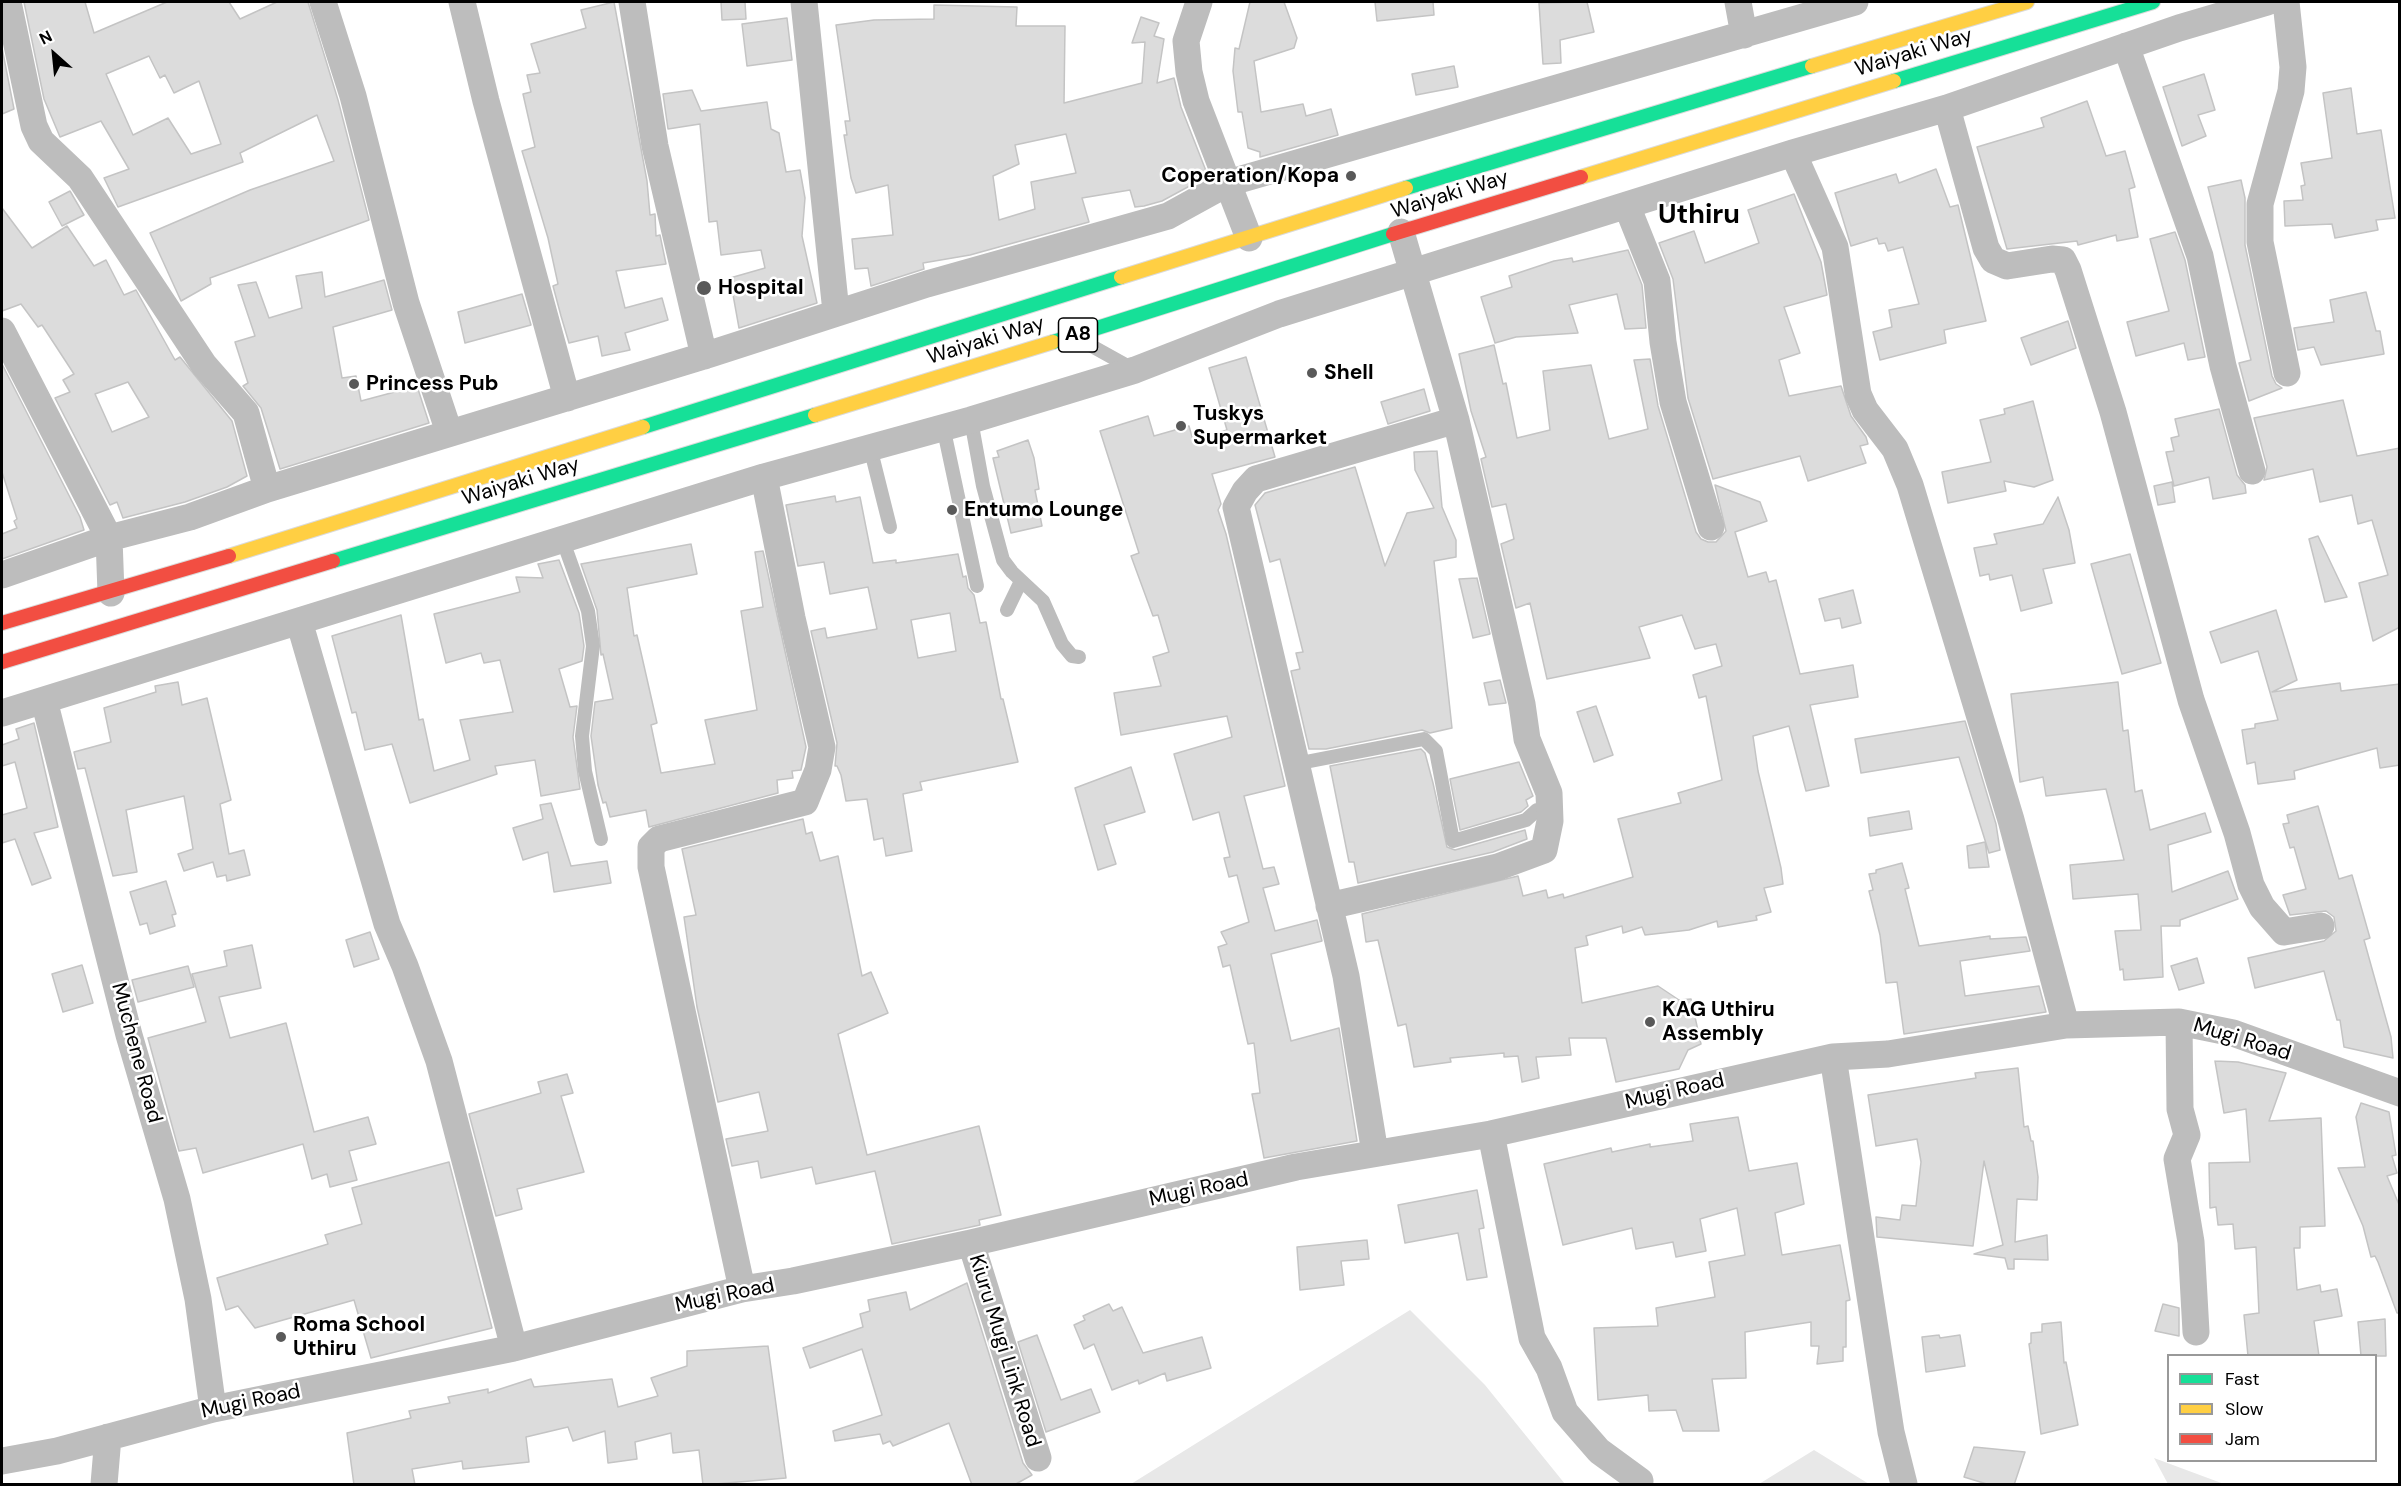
<!DOCTYPE html>
<html>
<head>
<meta charset="utf-8">
<style>
	body { margin:0 }
	#map { position:relative; width:2401px; height:1486px; overflow:hidden; background:#fff; font-family:"DM Sans",sans-serif }
	canvas { display:block }
	.frame { position:absolute; inset:0; border:3px solid #000; pointer-events:none }
	.legend { position:absolute; left:2167px; top:1354px; width:210px; height:108px; box-sizing:border-box; background:#fff; border:2px solid #999; margin:0; padding:8px 10px; list-style:none; font-size:18px; color:#000 }
	.legend li { display:flex; align-items:center; gap:12px; height:30px }
	.legend b { width:30px; border:2px solid #999 }
	.north { position:absolute; left:24px; top:24px; width:60px; height:60px; -webkit-text-stroke:4px #fff; paint-order:stroke; rotate:333deg; font-size:16px; font-weight:700; line-height:24px; text-align:center; color:#000 }
	.north::after { content:''; display:block; margin:auto; width:21px; height:27px; background:#000; clip-path:polygon(50% 0,100% 100%,50% 72%,0 100%) }
</style>
</head>
<body>
<div id="map">
<canvas width="2401" height="1486"></canvas>
<div class="frame"></div>
<ul class="legend">
<li><b style="height:8px;background:#16e098"></b>Fast</li>
<li><b style="height:8px;background:#ffcf43"></b>Slow</li>
<li><b style="height:8px;background:#f24e42"></b>Jam</li>
</ul>
<div class="north">N</div>
</div>
<script>
const c = document.querySelector('canvas').getContext('2d');
c.lineJoin = 'round';
function fill(path, color) { c.fillStyle = color; c.fill(path, 'evenodd'); }
const poly = rows => new Path2D(rows.map(r => 'M' + r).join(''));
function stroke(path, color, width, dash) { c.strokeStyle = color; c.lineWidth = width; c.lineCap = dash ? 'butt' : 'round'; c.setLineDash(dash || []); c.stroke(path); }
function drawText(font, color, halo, rows, align = 'center') {
  c.font = font + ' "DM Sans",sans-serif'; c.lineWidth = 5; c.setLineDash([]); c.textBaseline = 'middle'; c.strokeStyle = halo; c.fillStyle = color; for (const [text, x, y, turn = 0] of rows) {
    c.save(); c.translate(x, y); c.rotate((+turn || 0) * Math.PI / 180); c.textAlign = isNaN(turn) ? turn : align; if (halo) c.strokeText(text, 0, 0); c.fillText(text, 0, 0); c.restore();
  }
}
const green = poly([
	[1410,1310,1485,1385,1565,1484,1131,1484],
	[1814,1450,1869,1484,1759,1484],
	[2154,1458,2224,1484,2168,1484]
]);
const building = poly([
	[24,2,85,2,94,33,167,2,229,2,240,19,277,2,308,2,338,100,369,220,210,278,211,284,181,301,150,233,250,190,334,161,317,115,240,153,243,162,118,207,104,178,129,169,101,121,60,137,44,99,24,2],
	[149,56,160,78,165,75,174,93,199,81,221,144,191,154,168,118,133,135,106,74,149,56],
	[614,2,647,181,650,215,655,214,656,236,660,235,666,264,616,271,625,308,662,298,668,320,625,333,630,350,602,356,598,336,569,343,561,316,553,286,558,284,548,238,522,151,535,147,523,94,531,92,527,75,540,73,531,44,586,28,581,10,614,2],
	[721,2,745,2,746,19,722,20,721,2],
	[1250,2,1284,2,1297,38,1294,48,1254,61,1261,112,1303,104,1306,116,1331,109,1338,135,1260,157,1260,152,1248,148,1242,112,1238,112,1233,71,1235,48,1239,49,1250,2],
	[1375,2,1433,2,1434,15,1377,21,1375,2],
	[1587,2,1594,32,1560,40,1561,63,1543,64,1539,3,1587,2],
	[934,5,1017,7,1016,26,1065,26,1064,103,1142,83,1145,42,1132,43,1141,17,1159,23,1154,36,1164,39,1157,83,1174,78,1181,107,1208,176,1162,201,1144,206,1135,207,1130,190,1082,198,1089,222,970,255,923,263,924,269,871,286,868,268,855,269,852,239,893,235,888,185,856,193,851,178,844,135,847,135,845,121,850,121,836,25,874,20,934,19,934,5],
	[1066,134,1076,173,1031,182,1035,209,999,220,993,176,1019,164,1015,145,1066,134],
	[787,18,792,60,747,66,742,24,787,18],
	[2,48,14,109,2,114,2,48],
	[1454,66,1458,87,1416,95,1412,74,1454,66],
	[2204,74,2215,110,2198,115,2206,136,2182,146,2163,87,2204,74],
	[2351,88,2357,134,2381,130,2395,218,2376,220,2378,230,2335,238,2332,224,2285,226,2284,201,2303,200,2301,186,2305,185,2301,163,2332,158,2323,93,2351,88],
	[692,90,701,111,767,102,771,129,779,133,786,172,800,170,805,198,802,236,817,303,739,328,730,278,765,268,761,250,721,255,717,221,709,222,700,124,668,129,663,94,692,90],
	[2087,101,2106,156,2125,151,2135,187,2129,189,2138,237,2117,241,2116,235,2078,245,2077,241,2007,249,1977,147,2044,127,2041,118,2087,101],
	[1936,169,1950,207,1958,205,1986,321,1944,330,1946,343,1880,360,1873,332,1892,327,1889,310,1919,304,1903,247,1888,251,1885,243,1879,244,1877,238,1851,246,1835,193,1896,174,1899,183,1936,169],
	[2241,180,2245,198,2245,245,2272,376,2276,384,2282,388,2249,401,2239,363,2251,360,2208,187,2241,180],
	[70,191,84,215,62,226,49,202,70,191],
	[1794,194,1821,262,1827,295,1784,307,1800,353,1779,360,1789,396,1841,386,1851,416,1866,437,1868,444,1860,446,1866,463,1808,481,1800,456,1713,479,1688,398,1673,279,1659,243,1694,231,1705,263,1759,243,1748,210,1794,194],
	[2,208,32,248,67,226,94,266,106,260,124,295,136,290,175,360,180,357,232,421,247,476,227,487,185,502,123,518,117,502,110,505,55,398,70,392,63,380,74,374,42,325,38,327,21,304,2,311,2,208],
	[128,382,149,417,112,432,95,394,128,382],
	[2175,232,2185,260,2205,357,2188,360,2184,343,2136,356,2127,322,2169,311,2150,239,2175,232],
	[1628,250,1642,285,1646,328,1625,329,1617,294,1569,305,1578,333,1516,337,1495,343,1481,297,1512,287,1509,276,1554,261,1572,258,1573,262,1628,250],
	[322,272,325,297,384,280,392,310,333,327,342,378,356,376,361,401,417,386,429,423,280,469,261,408,243,386,248,383,235,342,255,336,238,285,256,282,269,318,302,308,296,276,322,272],
	[2366,292,2376,331,2380,331,2384,354,2321,365,2314,347,2298,350,2294,328,2334,322,2330,300,2366,292],
	[522,294,531,325,465,343,458,312,522,294],
	[2068,321,2076,348,2031,365,2021,338,2068,321],
	[1494,345,1503,384,1506,383,1517,438,1550,430,1543,371,1591,365,1609,439,1648,429,1634,360,1650,359,1658,406,1696,532,1701,539,1708,542,1716,542,1726,531,1715,485,1760,502,1767,521,1735,532,1748,577,1766,572,1769,582,1776,580,1800,674,1853,665,1858,697,1810,705,1829,786,1806,791,1789,726,1753,736,1758,771,1781,868,1783,884,1764,888,1771,912,1756,916,1757,920,1718,927,1717,921,1689,930,1645,935,1642,927,1623,933,1622,926,1586,936,1588,945,1575,948,1582,1003,1658,986,1679,1000,1691,999,1701,1044,1688,1050,1679,1069,1616,1082,1606,1038,1569,1038,1571,1055,1536,1057,1539,1078,1522,1082,1518,1056,1504,1057,1504,1053,1450,1058,1451,1062,1414,1067,1406,1024,1398,1026,1378,940,1366,942,1362,914,1518,876,1523,896,1546,890,1548,898,1563,894,1564,898,1633,877,1618,819,1681,803,1678,793,1722,780,1706,696,1699,698,1693,675,1722,666,1716,644,1695,649,1682,615,1639,627,1650,658,1547,679,1530,603,1516,608,1501,544,1514,539,1506,504,1492,507,1481,459,1486,457,1471,411,1459,354,1494,345],
	[1246,357,1275,457,1212,474,1221,504,1218,510,1226,534,1285,786,1244,796,1263,869,1274,867,1279,884,1263,888,1275,931,1317,920,1322,941,1271,954,1291,1041,1339,1028,1357,1141,1264,1158,1252,1094,1260,1093,1254,1043,1248,1044,1230,965,1223,967,1218,947,1227,944,1221,932,1249,922,1237,875,1229,877,1224,858,1230,857,1219,812,1193,820,1174,754,1232,737,1227,716,1121,735,1114,693,1161,686,1153,657,1169,652,1158,615,1153,616,1131,556,1139,553,1100,431,1148,416,1154,436,1189,426,1193,440,1227,430,1209,368,1246,357],
	[2,364,80,517,84,530,2,559,2,534,17,528,14,521,17,519,2,472,2,364],
	[1424,389,1430,411,1388,424,1381,402,1424,389],
	[2343,400,2357,456,2400,448,2400,627,2373,641,2359,583,2388,575,2372,520,2358,524,2352,495,2320,502,2313,469,2264,480,2267,467,2254,418,2343,400],
	[2033,401,2053,480,2034,487,2004,481,2006,491,1948,503,1942,472,1991,462,1980,420,2005,414,2004,409,2033,401],
	[2219,409,2237,475,2245,485,2246,493,2213,499,2209,477,2174,486,2166,452,2174,451,2171,438,2179,436,2175,419,2219,409],
	[1028,440,1034,458,1039,489,1035,490,1042,526,1011,533,993,458,999,457,997,451,1028,440],
	[1437,451,1442,507,1456,540,1456,557,1434,561,1452,728,1430,733,1422,730,1326,749,1309,749,1291,671,1300,669,1296,653,1303,652,1280,559,1270,562,1255,505,1265,493,1355,467,1385,566,1407,513,1434,508,1415,470,1414,452,1437,451],
	[2172,482,2175,502,2158,505,2154,486,2172,482],
	[835,496,836,502,860,497,873,563,896,560,896,563,958,554,963,577,966,576,968,588,974,595,980,623,986,622,1001,699,1003,699,1018,762,920,782,922,790,903,794,912,851,886,856,883,838,874,840,867,799,846,801,841,775,837,766,835,766,837,743,811,631,825,628,827,638,877,629,868,587,830,594,824,562,798,566,786,505,835,496],
	[950,613,956,651,918,658,911,620,950,613],
	[2058,497,2069,530,2075,563,2043,569,2052,603,2021,611,2012,575,1990,580,1989,574,1980,576,1974,548,1997,544,1994,534,2043,524,2058,497],
	[2318,536,2347,597,2325,602,2309,539,2318,536],
	[691,544,697,574,627,588,634,636,637,635,657,723,651,725,661,773,715,764,705,720,757,710,741,611,763,607,755,552,763,551,806,747,801,770,792,771,793,778,777,780,778,793,649,827,646,810,610,817,606,802,603,803,598,785,591,736,595,702,613,699,603,654,601,655,597,610,581,564,691,544],
	[2130,554,2161,663,2122,674,2091,564,2130,554],
	[559,560,579,613,584,646,582,661,559,669,570,707,577,706,573,737,580,789,541,796,535,760,495,766,497,774,410,803,392,744,365,750,356,712,352,713,332,636,401,615,419,720,423,719,434,771,470,760,460,720,513,712,500,660,484,663,481,653,446,663,434,614,520,592,516,577,543,578,538,564,559,560],
	[1477,578,1490,634,1473,638,1459,579,1477,578],
	[1853,590,1861,623,1842,628,1840,618,1825,621,1819,599,1853,590],
	[2276,610,2297,680,2272,692,2340,683,2341,691,2400,684,2400,765,2380,768,2377,748,2294,771,2295,779,2258,784,2255,762,2247,764,2242,730,2255,728,2255,724,2278,720,2258,651,2221,663,2210,632,2276,610],
	[1500,680,1506,703,1489,705,1484,683,1500,680],
	[178,682,182,705,207,698,231,800,220,804,229,854,244,850,250,875,227,881,226,875,217,877,213,862,184,871,178,854,193,849,184,796,126,810,137,872,113,876,85,768,78,769,74,752,111,742,104,708,156,692,155,686,178,682],
	[2118,682,2123,731,2128,730,2135,792,2142,790,2150,830,2205,813,2211,832,2168,845,2172,892,2228,871,2238,899,2180,920,2180,926,2161,926,2163,977,2124,980,2123,969,2120,970,2115,931,2141,930,2138,894,2073,899,2070,865,2124,860,2106,789,2046,796,2043,777,2020,782,2011,694,2118,682],
	[1596,706,1613,755,1594,762,1577,712,1596,706],
	[1965,721,1996,824,2000,850,1989,853,1959,757,1861,773,1855,739,1965,721],
	[34,723,58,827,34,833,51,878,32,885,15,839,2,843,2,815,27,808,15,762,2,766,2,745,19,739,16,729,34,723],
	[1421,749,1425,753,1433,783,1447,847,1455,850,1525,830,1527,839,1493,852,1358,883,1354,862,1349,862,1330,766,1421,749],
	[1519,762,1533,796,1526,800,1528,806,1521,812,1460,830,1450,779,1519,762],
	[1131,767,1145,812,1104,825,1116,864,1098,870,1075,788,1131,767],
	[551,803,571,866,607,861,611,883,554,892,548,852,523,860,513,828,543,819,540,805,551,803],
	[2318,806,2339,879,2352,875,2370,938,2364,940,2391,1037,2393,1058,2344,1047,2340,1020,2337,1020,2324,971,2255,988,2248,958,2324,941,2336,931,2334,917,2326,911,2290,915,2283,895,2306,889,2294,847,2290,848,2283,824,2289,823,2287,815,2318,806],
	[1909,811,1912,829,1870,836,1868,818,1909,811],
	[803,819,806,834,812,832,820,861,838,856,862,976,871,972,888,1013,838,1034,867,1155,979,1126,1001,1215,979,1220,980,1225,892,1244,875,1171,816,1184,812,1167,761,1178,758,1161,732,1166,726,1139,768,1131,759,1092,718,1102,697,1007,684,917,696,915,682,849,803,819],
	[1985,842,1989,867,1969,868,1967,846,1985,842],
	[1902,863,1909,888,1905,889,1919,946,1990,936,1990,939,2026,937,2030,951,1960,961,1965,996,2039,986,2046,1012,1904,1034,1897,982,1886,983,1880,935,1869,891,1873,890,1869,874,1876,873,1876,870,1902,863],
	[166,881,176,914,172,915,175,926,150,934,147,923,140,925,130,892,166,881],
	[370,932,379,959,354,967,346,940,370,932],
	[252,945,261,988,219,997,230,1038,286,1023,314,1132,368,1117,376,1144,349,1151,357,1180,330,1187,327,1174,312,1179,303,1144,203,1173,196,1148,179,1151,148,1038,206,1022,192,974,227,966,224,951,252,945],
	[2197,958,2204,983,2179,990,2171,966,2197,958],
	[82,965,93,1003,63,1012,52,974,82,965],
	[188,966,194,987,138,1002,132,980,188,966],
	[2215,1061,2238,1062,2286,1073,2269,1121,2321,1118,2325,1226,2300,1227,2300,1248,2294,1248,2297,1290,2320,1285,2321,1292,2337,1289,2342,1316,2314,1321,2319,1356,2248,1356,2244,1315,2259,1313,2256,1247,2235,1249,2233,1224,2218,1225,2216,1207,2210,1208,2209,1163,2250,1162,2246,1109,2224,1113,2215,1061],
	[2018,1068,2024,1127,2028,1126,2031,1141,2033,1141,2038,1177,2037,1200,2017,1199,2015,1242,2047,1235,2048,1260,2014,1259,2014,1269,2008,1269,2005,1258,1974,1254,2003,1245,1984,1161,1973,1246,1877,1237,1876,1217,1900,1220,1902,1205,1916,1206,1921,1162,1917,1139,1876,1146,1868,1095,1976,1078,1975,1073,2018,1068],
	[567,1074,573,1093,561,1096,584,1172,517,1189,522,1209,496,1216,469,1114,541,1093,538,1082,567,1074],
	[2361,1103,2389,1112,2396,1155,2392,1156,2397,1173,2387,1176,2400,1207,2400,1313,2397,1313,2378,1262,2375,1256,2371,1257,2363,1226,2338,1168,2365,1167,2356,1117,2361,1103],
	[1738,1117,1749,1171,1797,1163,1804,1204,1775,1213,1782,1255,1840,1245,1850,1300,1846,1301,1846,1347,1843,1347,1843,1361,1817,1364,1819,1346,1811,1346,1811,1322,1745,1332,1746,1378,1712,1379,1719,1431,1683,1431,1676,1410,1649,1411,1648,1395,1598,1400,1594,1328,1658,1326,1656,1308,1715,1297,1709,1262,1745,1255,1737,1208,1700,1219,1706,1251,1676,1257,1673,1242,1636,1249,1632,1228,1563,1245,1544,1164,1611,1148,1612,1152,1650,1144,1650,1147,1693,1141,1690,1124,1738,1117],
	[449,1162,492,1328,371,1358,354,1300,255,1328,238,1306,226,1310,217,1278,328,1244,325,1235,362,1224,352,1188,449,1162],
	[1477,1190,1484,1228,1479,1229,1487,1277,1467,1280,1458,1233,1405,1243,1398,1205,1477,1190],
	[1367,1240,1369,1259,1341,1261,1344,1285,1300,1290,1297,1247,1367,1240],
	[967,1283,1023,1463,1032,1475,1014,1485,972,1485,949,1423,893,1446,890,1441,883,1444,880,1434,835,1441,833,1431,882,1415,862,1349,810,1368,803,1348,863,1327,860,1314,870,1311,868,1300,906,1292,910,1310,967,1283],
	[1109,1304,1113,1311,1122,1307,1143,1353,1202,1337,1211,1368,1167,1381,1165,1373,1139,1384,1138,1380,1112,1390,1094,1344,1084,1349,1074,1325,1085,1320,1083,1316,1109,1304],
	[2163,1304,2179,1308,2179,1336,2155,1331,2163,1304],
	[2385,1319,2386,1356,2361,1356,2358,1322,2385,1319],
	[2061,1322,2064,1363,2066,1362,2078,1425,2041,1434,2029,1344,2031,1343,2031,1333,2042,1332,2042,1324,2061,1322],
	[1037,1335,1061,1400,1091,1389,1100,1412,1046,1432,1018,1342,1037,1335],
	[1939,1335,1940,1338,1960,1335,1965,1366,1926,1372,1922,1337,1939,1335],
	[768,1346,786,1478,703,1485,699,1450,673,1453,671,1433,635,1442,637,1459,608,1463,605,1431,573,1441,568,1427,526,1437,529,1462,463,1469,462,1461,412,1469,415,1485,354,1485,347,1433,411,1418,409,1411,450,1403,448,1397,488,1389,488,1393,531,1379,534,1387,612,1379,618,1407,658,1396,651,1378,687,1366,687,1351,768,1346],
	[1974,1447,2025,1452,2014,1485,1990,1485,1964,1477,1974,1447]
]);
const lane = poly([
	[1079,339,1133,369],
	[971,420,983,486,1003,560,1012,572,1043,601,1062,644,1072,656,1079,657],
	[943,426,977,586],
	[870,447,890,527],
	[563,541,588,611,593,646,582,736,585,771,601,839],
	[1007,610,1021,581],
	[1295,764,1424,739,1436,751,1453,841,1526,820,1537,810]
]);
const street = poly([
	[8,2,34,126,41,141,80,178,204,365,246,413,267,489],
	[323,2,353,96,406,303,449,432],
	[462,2,486,101,567,398],
	[632,2,655,146,704,356],
	[804,2,836,312],
	[1199,2,1186,41,1189,72,1196,101,1249,238],
	[1738,2,1744,35],
	[2286,2,2293,67,2291,91,2260,204,2260,242,2287,373],
	[2126,46,2200,256,2223,366,2252,471],
	[1947,108,1986,248,1993,260,2007,266,2052,259,2063,260,2068,270,2113,412,2191,700,2237,833,2251,885,2262,907,2284,932,2321,926],
	[1793,153,1835,247,1858,394,1865,410,1895,449,1910,485,2011,820,2066,1025],
	[1627,206,1657,281,1663,342,1673,402,1711,527],
	[2,331,109,538,111,593],
	[2,575,109,538,190,517,267,489,710,354,927,284,1168,216,1228,183,1855,2],
	[299,621,387,924,405,966,439,1061,514,1348],
	[44,700,129,1035,177,1199,198,1299,213,1409],
	[2,713,764,477,971,420,1135,370,1279,314,1793,153,1947,108,2179,28,2267,2],
	[1329,906,1498,867,1544,850,1550,821,1549,793,1527,739,1522,704,1456,420,1401,232],
	[2179,1022,2180,1109,2187,1135,2177,1159,2191,1242,2196,1332],
	[1833,1057,1891,1432,1904,1484],
	[1491,1134,1532,1338,1549,1368,1565,1412,1599,1451,1640,1481],
	[1375,1153,1346,976,1236,507,1245,491,1256,479,1456,420],
	[971,1243,1038,1458],
	[742,1289,651,867,651,847,659,839,805,802,818,770,822,747,792,618,764,477],
	[2,1461,57,1451,213,1409,514,1348,742,1289,793,1281,971,1243,1296,1167,1491,1134,1833,1057,1888,1054,2066,1025,2179,1022,2233,1033,2400,1093],
	[104,1484,108,1437]
]);
const fast = poly([
	[1894,81,2153,2],
	[1406,188,1812,66],
	[1053,342,1393,234],
	[643,427,1121,277],
	[333,561,815,415]
]);
const slow = poly([
	[1812,66,2027,2],
	[1581,177,1894,81],
	[1121,277,1406,188],
	[815,415,1053,342],
	[229,556,643,427]
]);
const jam = poly([
	[1393,234,1581,177],
	[2,623,229,556],
	[2,662,333,561]
]);
const markers = [
	[1351,176,6,"#595959"],
	[704,288,8,"#595959"],
	[1312,373,6,"#595959"],
	[354,384,6,"#595959"],
	[1181,426,6,"#595959"],
	[952,510,6,"#595959"],
	[1650,1022,6,"#595959"],
	[281,1337,6,"#595959"]
];
const shields = [
	[1078,335,39]
];
const shieldNames = [
	["A8",1078,335]
];
const streetNames = [
	["Waiyaki Way",1914,53,-17],
	["Waiyaki Way",1450,195,-17],
	["Waiyaki Way",986,341,-17],
	["Waiyaki Way",521,482,-17],
	["Mugi Road",2242,1040,17],
	["Muchene Road",136,1053,75],
	["Mugi Road",1675,1092,-13],
	["Mugi Road",1199,1190,-12],
	["Mugi Road",725,1296,-12],
	["Kiuru Mugi Link Road",1004,1351,73],
	["Mugi Road",251,1402,-12]
];
const poiNames = [
	["Coperation/Kopa",1339,176,"right"],
	["Hospital",718,288],
	["Shell",1324,373],
	["Princess Pub",366,384],
	["Tuskys",1193,414],
	["Supermarket",1193,438],
	["Entumo Lounge",964,510],
	["KAG Uthiru",1662,1010],
	["Assembly",1662,1034],
	["Roma School",293,1325],
	["Uthiru",293,1349]
];
const districtNames = [
	["Uthiru",1699,216]
];
fill(green, '#e8e8e8');
fill(building, '#dcdcdc');
stroke(building, '#c4c4c4', 1.5);
stroke(fast, '#dbdbdb', 16);
stroke(slow, '#dbdbdb', 16);
stroke(jam, '#dbdbdb', 16);
stroke(lane, '#bdbdbd', 14);
stroke(street, '#bdbdbd', 27);
stroke(fast, '#16e098', 14);
stroke(slow, '#ffcf43', 14);
stroke(jam, '#f24e42', 14);
for (const [x, y, r, color] of markers) { const dot = new Path2D(); dot.arc(x, y, r, 0, 2 * Math.PI); c.fillStyle = color; c.fill(dot); stroke(dot, '#fff', 2); }
for (const [x, y, w] of shields) { const box = new Path2D(); box.roundRect(x - w / 2, y - 17, w, 34, 4.5); c.fillStyle = '#fff'; c.fill(box); stroke(box, '#000', 1.5); }
drawText('bold 20px', '#000', null, shieldNames);
drawText('21px', '#000', '#fff', streetNames);
drawText('bold 21px', '#000', '#fff', poiNames, 'left');
drawText('bold 27px', '#000', '#fff', districtNames);
</script>
</body>
</html>
